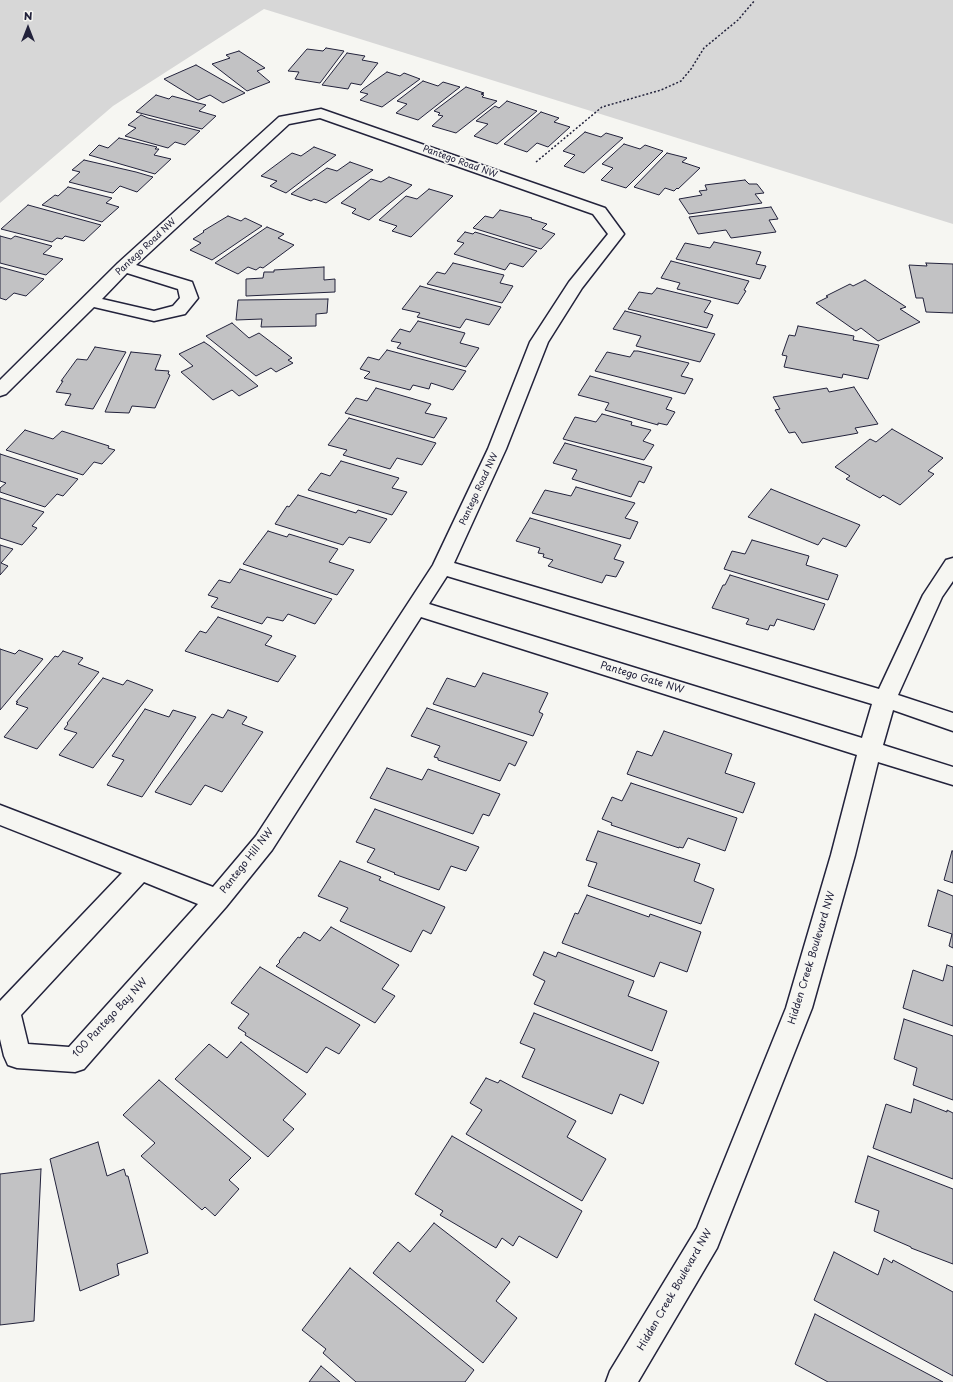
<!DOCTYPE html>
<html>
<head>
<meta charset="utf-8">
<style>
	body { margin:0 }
	#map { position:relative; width:953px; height:1382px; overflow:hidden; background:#f6f6f2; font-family:"Playpen Sans",sans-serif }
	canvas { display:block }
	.north { position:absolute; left:8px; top:8px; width:40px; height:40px; -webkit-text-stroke:3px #f6f6f2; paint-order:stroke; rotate:0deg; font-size:11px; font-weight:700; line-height:16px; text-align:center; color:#22223b }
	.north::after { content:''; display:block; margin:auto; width:14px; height:18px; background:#22223b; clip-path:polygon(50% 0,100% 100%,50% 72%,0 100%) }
</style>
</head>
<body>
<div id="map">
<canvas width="953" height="1382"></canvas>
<div class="north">N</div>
</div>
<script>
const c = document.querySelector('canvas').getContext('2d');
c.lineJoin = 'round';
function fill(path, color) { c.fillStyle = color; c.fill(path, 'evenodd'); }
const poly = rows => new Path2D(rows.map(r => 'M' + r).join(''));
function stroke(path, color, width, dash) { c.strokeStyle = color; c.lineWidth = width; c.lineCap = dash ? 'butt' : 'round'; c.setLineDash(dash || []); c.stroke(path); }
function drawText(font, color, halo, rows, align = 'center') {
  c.font = font + ' "Playpen Sans",sans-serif'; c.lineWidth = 3.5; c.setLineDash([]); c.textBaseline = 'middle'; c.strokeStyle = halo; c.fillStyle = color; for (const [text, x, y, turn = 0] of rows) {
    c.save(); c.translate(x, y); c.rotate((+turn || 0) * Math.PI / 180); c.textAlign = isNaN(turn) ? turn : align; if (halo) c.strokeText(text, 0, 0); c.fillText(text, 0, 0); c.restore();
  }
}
const green = poly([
	[0,0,953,0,953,224,264,9,113,106,0,203]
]);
const building = poly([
	[326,48,344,51,320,83,295,79,299,72,288,71,307,49,323,51,326,48],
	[239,51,265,68,257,71,270,82,247,91,212,64,230,58,226,55,239,51],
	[347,53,365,56,362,60,378,63,361,85,351,83,348,89,322,85,347,53],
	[196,65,245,93,223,103,210,95,198,100,164,79,196,65],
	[387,72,400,76,404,73,420,79,382,107,360,100,368,94,360,92,363,89,387,72],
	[423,81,438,86,443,82,460,87,418,120,396,113,407,104,397,101,423,81],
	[466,87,484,93,481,94,484,95,482,97,497,101,456,133,432,126,443,116,438,115,440,113,434,111,466,87],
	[156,95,169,99,172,96,206,105,199,111,216,116,202,129,136,112,156,95],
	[507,101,537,111,497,144,474,136,488,124,476,121,495,106,499,108,507,101],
	[541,112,559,118,554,122,570,127,548,147,537,143,527,152,504,144,541,112],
	[141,115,148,118,200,131,185,145,175,142,168,148,125,136,136,128,128,125,141,115],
	[585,132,601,137,606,133,623,138,584,173,564,166,575,155,563,151,585,132],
	[119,138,157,147,155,149,159,149,154,155,171,159,155,174,89,155,99,145,108,148,119,138],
	[624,144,640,149,645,145,663,151,626,188,601,180,613,168,602,164,624,144],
	[314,147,336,155,286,193,270,186,277,181,261,176,292,153,301,156,314,147],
	[667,153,687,158,682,162,700,168,678,189,677,188,674,191,665,188,659,195,634,187,667,153],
	[84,160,136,172,153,177,137,192,120,186,113,193,108,192,69,182,80,172,72,170,84,160],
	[350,162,373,170,326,203,314,199,311,201,291,194,327,168,337,171,350,162],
	[389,177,412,185,369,220,352,213,356,209,341,203,371,179,381,182,389,177],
	[745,180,749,184,757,184,764,193,755,194,762,203,689,214,679,199,702,195,699,191,707,190,705,185,745,180],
	[68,187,112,198,106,203,119,207,102,222,42,205,55,195,58,196,68,187],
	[429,189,453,196,411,237,392,231,397,226,379,220,406,196,417,199,429,189],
	[28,205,101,225,84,241,65,236,62,239,57,238,52,242,1,229,28,205],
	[771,207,778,219,769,220,776,232,731,238,726,230,698,234,689,217,771,207],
	[500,210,532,218,531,219,547,224,542,229,555,234,541,249,473,228,485,216,493,218,500,210],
	[228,216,241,221,245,218,262,226,212,260,190,250,201,243,193,239,204,232,203,231,228,216],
	[267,227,284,234,278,238,294,245,263,268,260,267,256,270,248,267,238,274,215,263,267,227],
	[465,232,473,234,475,232,537,251,523,267,510,263,505,270,454,254,464,243,457,241,465,232],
	[0,236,11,239,15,236,52,246,43,254,63,259,46,275,0,263,0,236],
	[714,242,761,252,756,264,766,266,760,279,676,259,685,243,710,248,714,242],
	[671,261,749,281,744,290,746,291,738,304,677,289,680,283,661,278,671,261],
	[453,263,504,275,500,283,513,286,502,303,427,284,437,272,445,274,453,263],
	[926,263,953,264,953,313,926,312,923,298,916,298,909,265,927,266,926,263],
	[0,267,44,279,26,296,14,293,6,300,0,298,0,267],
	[324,267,324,280,335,279,335,292,246,296,246,279,263,278,264,272,274,272,274,270,324,267],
	[865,280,906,307,900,309,920,322,878,341,861,328,856,331,816,303,828,297,826,296,850,284,853,286,865,280],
	[420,286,501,307,489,325,466,319,460,328,417,317,420,313,402,309,420,286],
	[657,288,711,301,704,312,713,315,707,328,628,309,639,292,652,294,657,288],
	[328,299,327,313,316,314,316,326,261,327,262,319,236,320,238,300,328,299],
	[625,311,715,334,700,362,636,346,641,336,613,329,625,311],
	[418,321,465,333,460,343,479,348,466,367,397,348,401,343,391,341,400,329,410,332,418,321],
	[232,323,249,338,259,333,292,358,288,360,293,363,276,372,271,368,256,376,206,336,232,323],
	[798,326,854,336,853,340,879,345,868,379,843,374,842,378,784,367,787,356,782,355,789,335,795,336,798,326],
	[204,342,210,346,258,386,239,396,232,390,213,400,181,372,193,366,179,354,204,342],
	[95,347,126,352,93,409,65,405,71,394,56,392,63,381,61,381,77,359,87,360,95,347],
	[387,350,466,371,453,390,431,383,429,389,413,385,410,390,364,378,370,372,360,369,368,357,379,360,387,350],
	[634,351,638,351,689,363,681,376,693,379,685,394,595,371,607,352,630,357,634,351],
	[131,352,161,355,155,370,169,371,168,374,170,375,155,408,132,406,129,413,105,412,131,352],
	[590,376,672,398,666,409,675,412,667,425,658,423,658,425,605,410,609,403,578,395,590,376],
	[854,387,878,424,855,428,858,433,853,434,802,443,795,432,789,433,775,410,780,409,773,397,827,388,829,392,854,387],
	[376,388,431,404,425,413,447,418,434,438,345,413,356,398,367,401,376,388],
	[602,414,632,422,631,425,651,430,643,441,654,445,644,460,563,439,575,417,596,422,602,414],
	[349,418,436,443,422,465,397,458,390,469,343,455,347,450,328,445,349,418],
	[892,429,943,458,928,471,934,474,900,505,883,495,880,498,846,479,850,476,835,467,870,439,876,442,892,429],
	[25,430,53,439,62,431,109,446,108,448,115,450,102,464,94,462,83,475,6,450,25,430],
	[565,443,652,467,644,483,639,481,631,497,572,479,577,470,553,463,565,443],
	[0,454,78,479,63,496,57,494,45,507,0,492,0,488,6,483,0,481,0,454],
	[341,461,399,478,392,488,407,492,392,515,308,490,321,473,330,476,341,461],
	[576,487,635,503,625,518,638,522,630,539,532,513,545,490,571,496,576,487],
	[771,489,860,525,846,547,823,538,818,545,748,517,771,489],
	[298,495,356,513,358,510,387,519,370,543,349,537,343,545,275,524,287,506,289,507,298,495],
	[0,498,44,512,32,526,37,528,22,545,0,538,0,498],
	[530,518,621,545,614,559,624,562,616,577,606,575,602,583,548,566,553,560,543,557,544,554,538,553,540,548,516,541,530,518],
	[268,531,287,537,289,534,338,549,329,562,354,570,337,595,243,564,268,531],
	[752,540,809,556,806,565,838,575,828,600,724,569,732,551,745,554,752,540],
	[0,545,13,549,1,563,8,566,0,575,0,545],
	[240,569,332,599,315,624,288,614,283,621,267,617,262,624,211,607,218,598,208,595,219,580,230,583,240,569],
	[730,575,825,604,814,630,777,619,774,626,770,625,768,630,746,624,749,619,712,608,723,585,725,585,730,575],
	[218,617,272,636,265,645,296,656,278,682,185,651,200,631,206,633,218,617],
	[0,649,15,654,19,650,43,659,0,710,0,649],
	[63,651,83,658,78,664,99,672,37,749,4,737,28,708,16,704,18,702,16,702,55,656,58,657,63,651],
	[483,673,548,693,539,712,543,714,533,736,433,704,447,678,475,687,483,673],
	[103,678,123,685,127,680,153,690,93,768,59,755,77,733,64,729,68,724,67,723,103,678],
	[427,708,527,742,515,766,509,763,500,781,438,760,438,758,434,757,440,746,411,736,427,708],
	[145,709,169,717,173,710,196,717,142,797,107,785,124,760,112,756,145,709],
	[228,710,247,717,242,724,263,732,222,792,205,785,191,805,155,792,212,714,223,718,228,710],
	[664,731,732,754,725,773,755,783,743,813,627,774,637,751,652,756,664,731],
	[387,768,422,780,428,769,500,794,489,816,483,814,473,834,370,798,387,768],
	[631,783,737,818,725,851,688,838,683,848,679,847,679,848,611,825,612,823,602,819,612,797,622,801,631,783],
	[375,809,479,847,466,871,451,866,439,890,394,874,395,873,367,862,375,849,356,842,375,809],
	[598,831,700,864,694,881,714,889,701,924,588,886,597,863,586,860,598,831],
	[952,851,953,851,953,883,944,880,952,851],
	[340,861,381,877,379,880,445,907,431,934,423,930,411,952,340,921,348,908,318,896,340,861],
	[938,890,953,896,953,948,949,946,952,934,928,926,938,890],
	[587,895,649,917,650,914,701,932,687,972,660,962,654,977,562,943,575,913,578,914,587,895],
	[331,927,399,965,382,989,395,996,375,1023,276,966,280,962,279,961,298,937,300,938,304,932,320,941,331,927],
	[544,952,556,957,558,952,634,981,628,996,667,1011,652,1051,534,1004,545,981,533,975,544,952],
	[947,965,953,967,953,1026,903,1008,913,970,943,981,947,965],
	[260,967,360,1025,339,1054,326,1047,307,1073,245,1035,246,1033,238,1028,249,1014,231,1003,260,967],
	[534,1013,659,1062,643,1104,620,1094,612,1114,522,1077,535,1049,520,1043,534,1013],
	[904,1019,953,1036,953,1100,913,1085,917,1068,894,1059,904,1019],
	[241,1042,306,1094,283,1120,294,1129,268,1157,175,1079,209,1044,227,1058,241,1042],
	[486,1078,498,1083,500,1080,576,1121,567,1137,606,1159,582,1201,466,1134,482,1110,470,1103,486,1078],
	[159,1080,251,1158,229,1180,239,1189,215,1216,205,1207,202,1210,141,1156,155,1143,123,1115,159,1080],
	[914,1099,947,1112,947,1110,953,1113,953,1179,873,1148,886,1104,911,1113,914,1099],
	[452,1136,582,1211,557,1258,519,1236,513,1246,502,1238,496,1248,440,1215,443,1211,415,1194,452,1136],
	[98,1142,107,1176,124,1169,126,1176,128,1176,148,1253,117,1264,119,1275,80,1291,50,1159,98,1142],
	[868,1156,953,1189,953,1264,911,1248,911,1247,874,1231,879,1211,855,1202,868,1156],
	[41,1169,34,1321,0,1325,0,1174,41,1169],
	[434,1223,510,1282,496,1301,517,1318,483,1363,373,1273,398,1242,410,1252,434,1223],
	[834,1252,878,1275,884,1258,892,1263,893,1260,953,1292,953,1376,814,1300,834,1252],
	[350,1268,474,1370,465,1382,356,1382,323,1353,326,1349,302,1330,350,1268],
	[815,1314,943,1382,828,1382,795,1364,815,1314],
	[321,1366,340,1382,309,1382,321,1366]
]);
const path = poly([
	[536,162,602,107,661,90,681,81,691,69,704,48,738,20,755,0]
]);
const minor = poly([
	[321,109,605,208,624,234,582,288,548,342,506,449,454,563,879,689,923,595,946,560,953,558,953,581,942,597,898,695,953,713,953,731,893,710,883,745,953,767,953,785,878,762,855,855,812,1008,717,1248,638,1382,606,1382,610,1371,697,1228,786,1008,831,855,857,755,421,617,272,850,226,907,84,1069,75,1072,17,1068,8,1065,4,1056,0,1039,0,1001,122,873,0,825,0,805,213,887,256,836,433,565,488,449,530,342,569,282,608,234,593,214,320,118,289,124,136,265,192,282,198,298,185,314,154,321,94,307,6,394,0,396,0,380,118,263,279,117,321,109],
	[127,273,178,289,180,298,173,306,154,311,102,299,127,273],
	[447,576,872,704,862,738,429,604,447,576],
	[144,882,198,904,69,1047,28,1044,21,1015,144,882]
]);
const farStreetnames = [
	["Pantego Road NW",460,162,20],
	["Pantego Road NW",146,247,-43],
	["Pantego Road NW",479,489,-65]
];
const streetNames = [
	["Pantego Gate NW",642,678,17],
	["Pantego Hill NW",247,861,-52],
	["Hidden Creek Boulevard NW",812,958,-73],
	["100 Pantego Bay NW",110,1018,-47],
	["Hidden Creek Boulevard NW",675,1290,-60]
];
fill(green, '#d7d7d7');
fill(building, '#c2c2c4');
stroke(building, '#22223b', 1);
stroke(minor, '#22223b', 3);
stroke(path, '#22223b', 1.5, [2, 2]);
fill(minor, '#f6f6f2');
drawText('9px', '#22223b', '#f6f6f2', farStreetnames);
drawText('10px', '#22223b', '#f6f6f2', streetNames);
</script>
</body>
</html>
